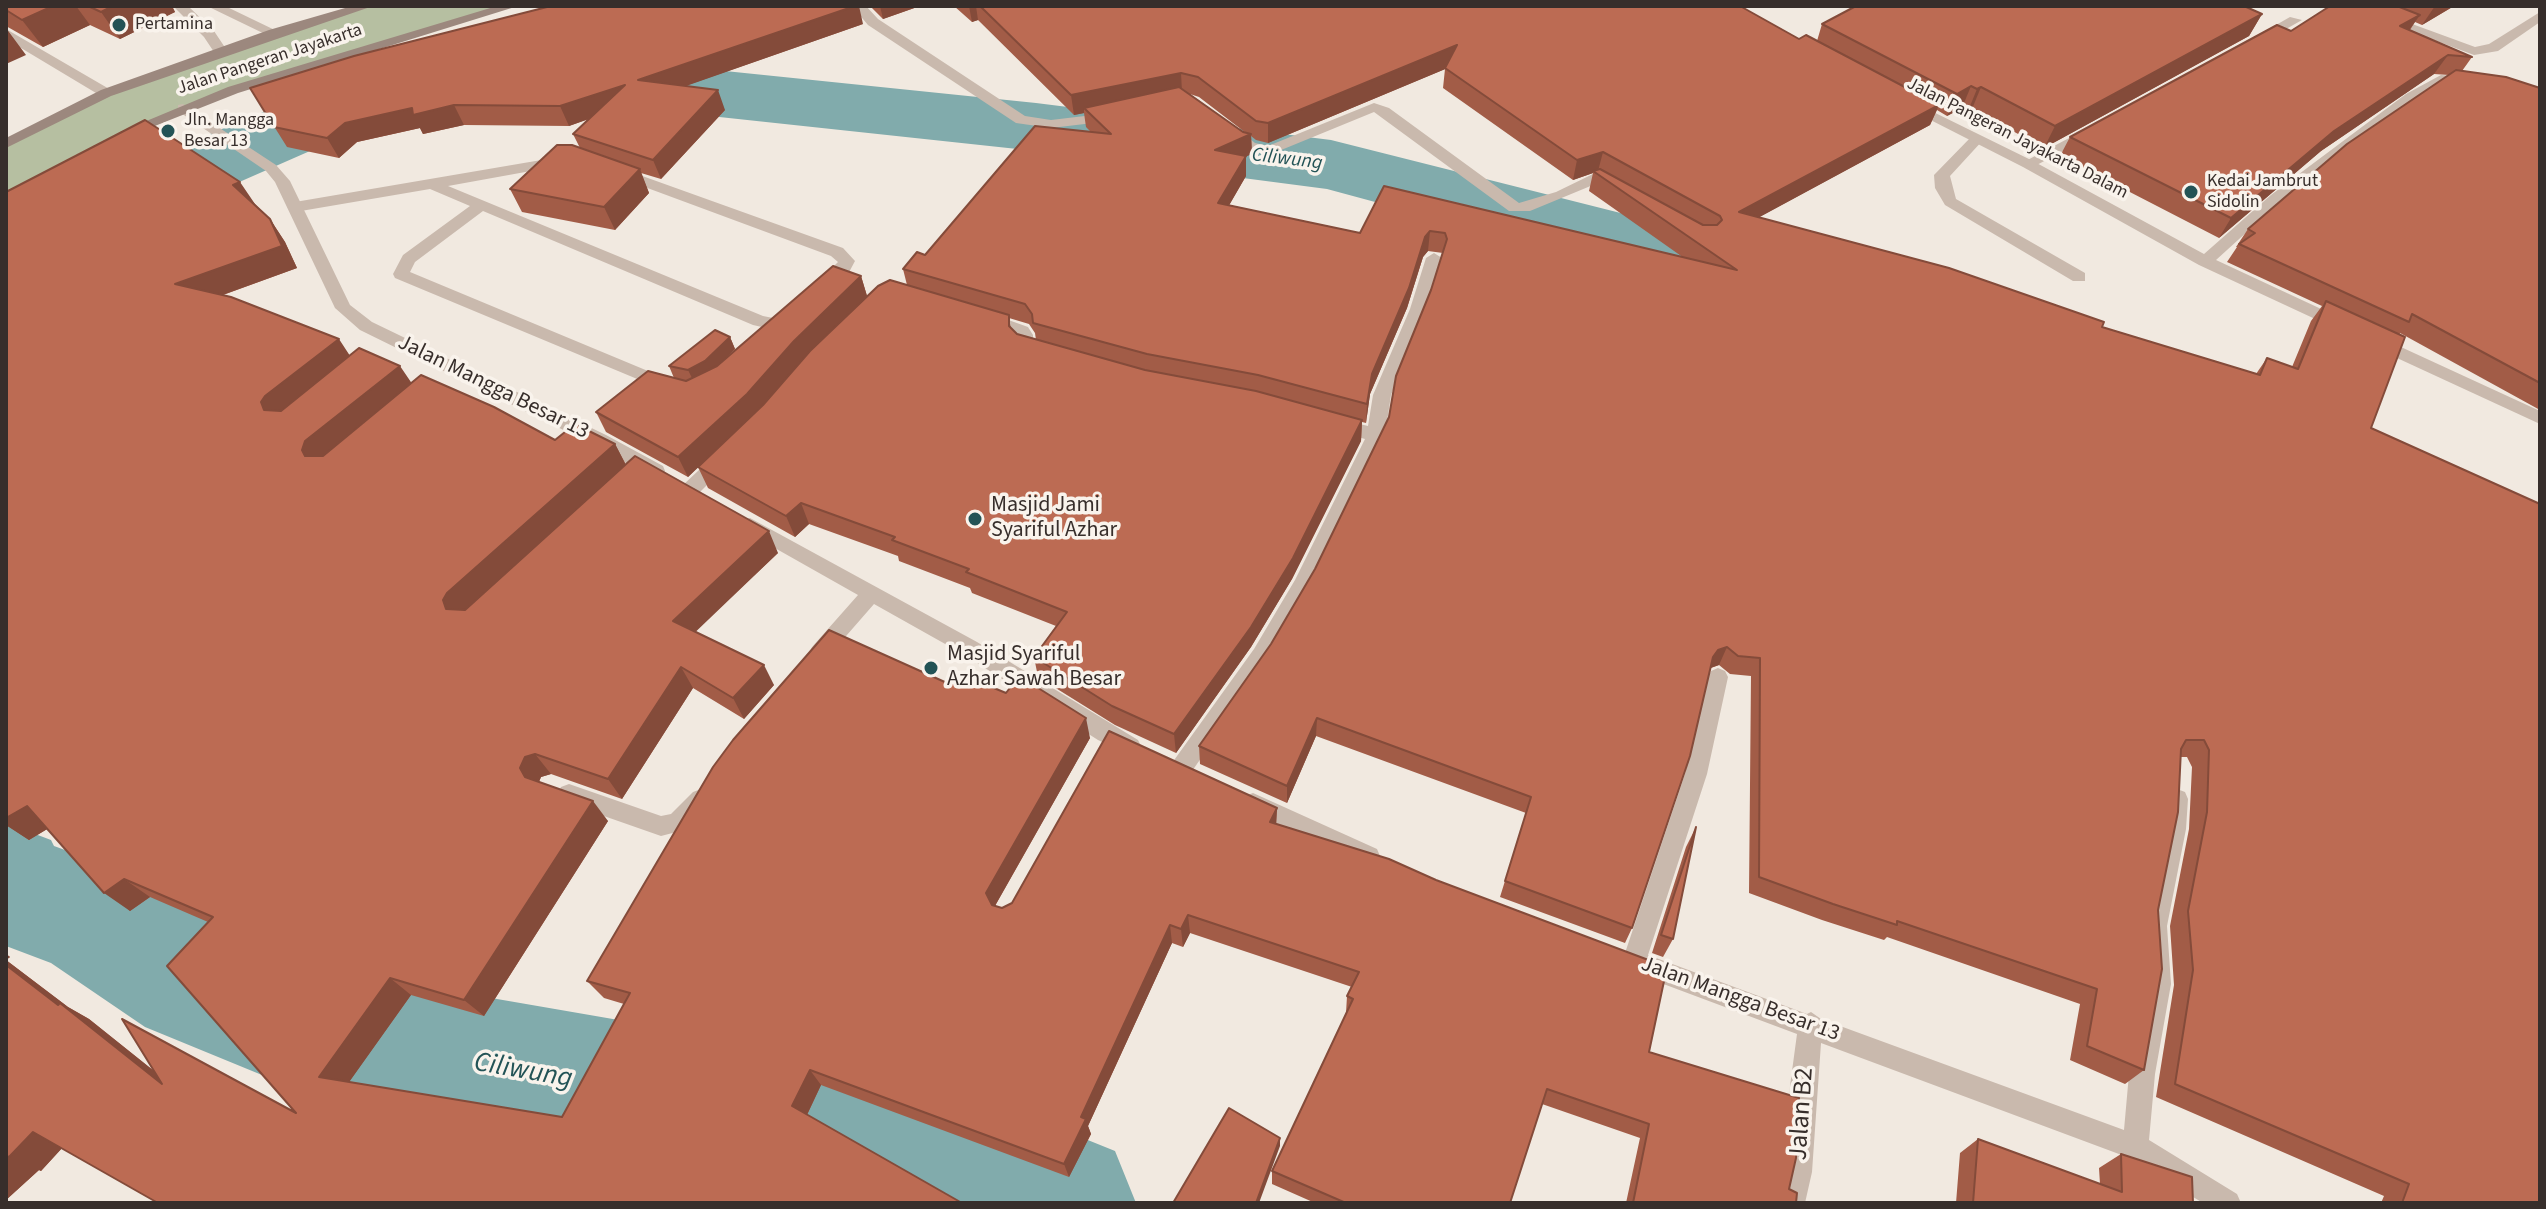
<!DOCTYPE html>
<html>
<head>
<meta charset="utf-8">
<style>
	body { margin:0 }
	#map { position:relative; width:2546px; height:1209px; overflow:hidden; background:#f1e9e0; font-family:"Source Sans 3",sans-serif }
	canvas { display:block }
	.frame { position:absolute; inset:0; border:8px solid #372e2b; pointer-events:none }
</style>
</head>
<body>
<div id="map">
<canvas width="2546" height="1209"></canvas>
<div class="frame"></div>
</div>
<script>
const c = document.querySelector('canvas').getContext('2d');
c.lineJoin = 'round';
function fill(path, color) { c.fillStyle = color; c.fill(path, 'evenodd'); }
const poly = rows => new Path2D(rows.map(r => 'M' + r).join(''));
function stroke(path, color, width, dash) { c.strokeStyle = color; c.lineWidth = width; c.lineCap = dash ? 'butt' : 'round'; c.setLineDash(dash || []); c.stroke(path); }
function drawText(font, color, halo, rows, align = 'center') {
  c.font = font + ' "Source Sans 3",sans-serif'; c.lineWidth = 7; c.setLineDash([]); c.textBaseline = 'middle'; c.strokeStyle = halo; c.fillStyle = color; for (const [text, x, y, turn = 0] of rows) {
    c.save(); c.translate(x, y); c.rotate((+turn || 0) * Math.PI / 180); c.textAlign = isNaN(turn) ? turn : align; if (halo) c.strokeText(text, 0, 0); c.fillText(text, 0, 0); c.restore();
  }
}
const green = poly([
	[366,6,510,6,233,90,6,194,6,145,106,93]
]);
const river = poly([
	[589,57,1036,103,1331,140,1803,259,1816,280,1803,301,1771,309,1327,189,1036,151,589,103,432,115,351,133,212,194,98,273,39,377,6,386,6,275,34,234,152,158,297,98,325,91,432,67,589,57],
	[6,823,51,840,54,846,142,878,234,934,335,971,717,1037,843,1052,1063,1130,1115,1151,1136,1203,867,1203,843,1194,717,1177,335,1105,145,1027,51,963,6,946,6,823]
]);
const lane = poly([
	[173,6,188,6,214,31,228,52,226,55,216,55,204,37,173,6],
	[852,6,866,6,878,19,1025,116,1051,120,1110,113,1117,117,1110,121,1051,128,1016,123,868,25,852,6],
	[2343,6,2363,6,2475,47,2489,44,2540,12,2540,22,2498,51,2474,55,2343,6],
	[2290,17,2302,20,2265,41,2253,38,2290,17],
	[6,29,111,90,113,93,111,96,101,96,6,39,6,29],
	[1374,103,1389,108,1519,203,1556,192,1593,174,1624,189,1616,194,1593,185,1530,211,1509,211,1374,112,1269,155,1245,149,1226,132,1233,128,1238,129,1255,143,1268,146,1374,103],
	[2088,128,2095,132,2093,135,2033,167,2028,169,2020,164,2088,128],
	[1977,135,1984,139,1950,176,1956,199,2085,273,2085,281,2073,281,1945,205,1935,188,1934,175,1972,136,1977,135],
	[559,157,567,162,564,165,448,186,763,316,773,318,791,311,799,317,797,321,775,330,753,325,483,211,415,262,410,272,672,381,675,385,666,391,395,278,393,274,403,255,470,206,430,189,295,212,287,207,295,202,559,157],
	[620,168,843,248,855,261,847,276,829,291,817,291,815,287,817,283,838,262,831,256,615,176,612,173,620,168]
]);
const street = poly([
	[207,6,225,6,281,33,269,36,207,6],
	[2441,75,2468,77,2475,81,2468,85,2444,83,2416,100,2281,201,2216,260,2347,321,2349,325,2341,331,2199,265,2023,167,1903,106,1905,103,1915,103,2033,161,2204,254,2271,195,2406,94,2441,75],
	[183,104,276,165,290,181,350,305,372,322,606,435,663,466,665,471,663,476,649,476,594,445,360,330,335,308,275,182,266,171,178,111,178,105,183,104],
	[1434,253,1442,258,1426,309,1391,395,1385,435,1317,571,1315,581,1268,661,1188,777,1180,779,1172,777,1169,770,1172,763,1254,649,1295,580,1365,439,1329,429,1326,424,1335,418,1368,426,1373,395,1410,309,1426,258,1434,253],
	[986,312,1028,327,1033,335,1033,343,1049,353,1046,357,1040,359,1018,350,1016,335,980,322,978,318,986,312],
	[2377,336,2540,411,2540,424,2371,346,2368,342,2377,336],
	[722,452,731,459,728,464,696,496,682,496,680,491,682,486,716,454,722,452],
	[750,518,977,642,1138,740,1141,746,1138,752,1130,755,1098,740,963,654,874,604,826,659,819,661,812,659,809,653,812,647,858,595,743,530,740,525,743,520,750,518],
	[1718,668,1725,671,1728,677,1707,774,1648,955,1807,1014,1811,1012,1821,1019,2124,1130,2129,1074,2147,984,2143,926,2164,829,2166,799,2169,792,2177,789,2185,792,2188,799,2186,829,2167,926,2171,984,2155,1074,2149,1140,2237,1194,2241,1203,2203,1203,2127,1157,1821,1043,1812,1172,1805,1203,1779,1203,1786,1172,1790,1086,1797,1034,1626,970,1622,962,1685,774,1708,677,1711,671,1718,668],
	[569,784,661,816,671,814,693,792,701,789,709,792,712,799,699,819,684,830,661,836,561,801,558,794,561,787,569,784],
	[1253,793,1377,849,1380,856,1377,863,1369,866,1361,863,1245,810,1242,803,1245,796,1253,793]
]);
const secondary = poly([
	[352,6,373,6,111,96,6,148,6,138,101,90,269,30,352,6],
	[497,6,518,6,238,93,132,135,127,136,120,132,228,87,497,6]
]);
const wall = poly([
	[6,6,172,6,175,12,120,39,90,25,43,47,6,26],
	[870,6,920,6,883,19],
	[954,6,1740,6,1799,39,1817,41,1822,24,2262,14,2249,36,2044,148,1972,109,1968,111,1962,108,1947,116,1937,110,1930,125,1759,217,2102,327,2256,374,2267,358,2292,367,2311,321,2322,306,2227,262,2237,247,2236,247,2248,229,2449,75,2434,74,2321,151,2219,238,2060,156,2070,137,2291,31,2330,6,2454,6,2422,25,2415,22,2410,30,2472,57,2462,71,2540,88,2540,410,2400,333,2371,428,2540,1203,2381,1203,2384,1196,2156,1097,2174,985,2170,926,2189,829,2192,767,2187,757,2180,757,2158,910,2144,1070,2125,1084,2070,1060,2080,1004,1887,937,1884,940,1822,920,1749,893,1751,676,1730,674,1719,665,1711,668,1632,928,1625,943,1500,897,1526,813,1316,736,1287,803,1200,764,1199,746,1271,644,1315,569,1389,417,1443,253,1428,251,1423,257,1407,308,1370,394,1366,423,1362,422,1361,441,1292,579,1251,647,1176,753,1115,725,1038,677,1034,657,1056,626,972,593,970,588,899,561,898,556,809,524,795,537,708,488,698,467,688,477,606,432,596,412,674,378,669,366,730,337,735,349,721,363,861,276,867,296,907,285,903,269,925,255,1091,132,1086,127,1084,113,1074,115,978,20,972,22],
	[1445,69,1443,88,1573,180,1593,173,1589,191,1684,258,1384,186,1360,233,1229,205,1246,176,1246,156,1252,154,1251,136,1256,140,1268,143],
	[1190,94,1199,97,1246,133,1243,132],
	[1009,318,1029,324,1035,333,1036,340,1017,334,1011,329],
	[863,24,685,86,725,110,661,179,641,173,649,193,615,230,522,212,510,189,580,148,573,134,588,119,569,126,464,125,423,134,420,128,357,142,339,158,287,147,250,88],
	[6,192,255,204,270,219,285,242,297,268,223,295,350,356,411,383,555,440,615,444,626,465,778,553,695,631,774,685,744,719,693,688,622,799,551,774,541,777,539,782,608,821,484,1016,411,995,349,1082,562,1117,624,1004,604,998,587,981,947,683,1090,738,995,906,1002,908,1277,808,1276,824,1649,1052,1789,1189,1796,1203,1626,1203,1640,1138,1542,1104,1510,1203,1315,1203,1272,1184,1272,1171,1346,1013,1347,996,1352,987,1190,933,1183,947,1172,943,1088,1126,1091,1134,1069,1177,821,1085,807,1115,62,1148,41,1171,39,1170,6,1200,6,954,10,957,6,960,68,1007,89,1019,154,1071,296,1113,208,922,150,897,130,911,47,829,29,840,6,825],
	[1696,827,1673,939,1663,957,1652,953,1686,847],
	[1978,1139,2100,1184,2099,1168,2121,1154,2193,1203,1956,1203,1960,1153]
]);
const shadedWall = poly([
	[53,6,76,6,90,25,43,47,22,20],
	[113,6,172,6,175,12,120,39,101,12],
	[855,6,859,6,863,24,646,100,638,80],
	[880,6,920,6,883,19],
	[969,6,976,6,978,20,972,22],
	[2435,6,2454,6,2422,25],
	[2262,14,2249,36,2044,148,2055,126],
	[2420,15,2407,33,2400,26],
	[6,28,26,55,6,64],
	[1457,45,1455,65,1268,143,1268,123],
	[2448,55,2434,74,2321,151,2219,238,2231,218,2334,131],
	[1181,73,1182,92,1084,108,1084,113,1074,115,1071,95],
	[625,85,632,104,569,126,560,106],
	[1971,86,1962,108,1947,116,1957,94],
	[1981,87,1972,109,1968,111,1977,89],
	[718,90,725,110,661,179,653,160],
	[454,105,464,125,423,134,420,128,357,142,339,158,327,138,345,123,412,108],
	[1939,105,1930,125,1732,232,1739,212],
	[1251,134,1252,154,1216,169,1215,150],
	[1603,152,1598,171,1593,171,1593,173,1573,180,1577,160],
	[1246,156,1246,176,1219,223,1218,203],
	[640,169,649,193,615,230,604,207],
	[240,182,255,204,249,208,233,185],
	[270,219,285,242,297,268,192,306,175,284],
	[1430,231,1428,251,1423,257,1407,308,1370,394,1366,423,1367,404,1372,374,1425,237],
	[861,276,867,296,755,414,688,477,678,457,794,341],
	[730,337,735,349,710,374,694,382,688,370],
	[339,339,354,362,282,419,264,410,261,402,265,396],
	[400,366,415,388,322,464,305,456,302,450,305,441],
	[1362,420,1361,441,1292,579,1251,647,1176,753,1174,734],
	[615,444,627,467,463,615,446,609,443,600,447,593],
	[801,503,809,524,795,537,786,516],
	[769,531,778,553,685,642,673,621],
	[1727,647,1719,665,1710,668,1713,657,1718,650],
	[764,665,774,685,744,719,733,698],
	[681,667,693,688,622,799,608,779],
	[1086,718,1090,738,992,911,986,893],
	[1317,718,1316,736,1287,803,1287,786],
	[535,754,551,774,541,777,536,788,525,777,520,768,525,757],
	[593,801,608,821,484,1016,464,1000],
	[27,806,54,825,29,840,6,825,6,818],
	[1277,808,1276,827,1270,822],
	[124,879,150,897,130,911,104,893],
	[1188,915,1190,933,1183,947,1181,929],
	[1170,925,1172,943,1088,1126,1091,1134,1069,1177,1064,1164,1081,1117],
	[6,954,10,957,6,960,68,1007,89,1019,189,1099,162,1084,6,965],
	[390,978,411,995,342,1092,319,1077],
	[810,1070,821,1085,804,1121,792,1106],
	[33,1132,64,1146,41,1171,39,1170,6,1200,6,1156],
	[1280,1138,1280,1146,1259,1203,1256,1203]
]);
const building = poly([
	[6,6,53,6,22,20,6,10,6,6],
	[88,6,113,6,101,12,88,6],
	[551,6,855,6,638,80,718,90,653,160,573,134,625,85,560,106,454,105,413,115,412,108,345,123,327,138,274,127,250,88,354,56,551,6],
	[980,6,1740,6,1799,39,1806,35,1939,105,1739,212,1949,268,2104,322,2102,327,2260,375,2267,358,2298,369,2326,301,2405,337,2371,428,2540,504,2540,1203,2402,1203,2409,1184,2175,1084,2193,970,2188,911,2207,812,2209,750,2204,740,2186,740,2181,749,2178,812,2158,910,2162,969,2144,1070,2087,1046,2097,989,1897,921,1897,925,1833,904,1759,877,1760,658,1738,656,1727,647,1718,650,1713,657,1690,756,1632,928,1505,881,1531,797,1317,718,1287,786,1199,746,1271,644,1315,569,1389,417,1396,376,1431,290,1447,239,1445,233,1430,231,1425,237,1409,288,1372,374,1367,404,1258,375,1147,354,1033,323,1032,314,1025,304,903,269,917,252,925,255,1035,126,1111,134,1084,108,1179,87,1243,132,1251,134,1215,150,1246,156,1218,203,1360,233,1384,186,1737,270,1593,171,1600,169,1703,225,1717,225,1722,220,1720,216,1603,152,1577,160,1445,68,1457,45,1268,123,1256,121,1198,77,1181,73,1071,95,980,6],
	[1856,6,2244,6,2262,14,2055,126,1981,87,1977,89,1971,86,1957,94,1822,24,1856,6],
	[2330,6,2397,6,2420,15,2400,26,2472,57,2448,55,2334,131,2231,218,2070,137,2277,25,2291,31,2330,6],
	[2456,70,2506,77,2540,88,2540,383,2412,314,2409,322,2239,244,2255,233,2248,229,2347,144,2456,70],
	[145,120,240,182,233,185,270,219,282,246,175,284,231,297,339,339,265,396,261,402,264,410,281,411,359,348,400,366,305,441,302,450,305,456,323,456,421,375,494,407,555,440,575,424,615,444,447,593,443,600,446,609,465,610,635,456,769,531,673,621,764,665,733,698,681,667,608,779,535,754,525,757,520,768,525,777,593,801,464,1000,390,978,319,1077,562,1117,630,993,587,981,713,767,733,740,829,630,947,683,955,672,1006,693,1019,676,1086,718,986,893,992,905,1002,908,1012,903,1109,731,1277,808,1270,822,1389,859,1436,880,1667,967,1649,1052,1799,1098,1796,1158,1789,1189,1797,1193,1796,1203,1633,1203,1649,1124,1547,1089,1510,1203,1346,1203,1272,1171,1353,999,1347,996,1359,972,1188,915,1181,929,1170,925,1081,1117,1086,1119,1064,1164,810,1070,792,1106,962,1203,158,1203,33,1132,9,1157,6,1156,6,965,58,1005,60,1003,162,1084,122,1019,296,1113,167,966,213,917,124,879,104,893,27,806,6,818,6,192,145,120],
	[557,145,572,145,640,169,604,207,510,189,557,145],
	[833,266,861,276,794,341,747,394,678,457,596,412,648,371,686,381,717,366,833,266],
	[890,280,1009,315,1009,326,1017,334,1145,370,1256,391,1362,420,1293,558,1251,627,1174,734,1112,706,1034,657,1067,612,966,572,969,569,892,540,895,537,801,503,786,516,698,467,763,405,810,351,878,286,890,280],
	[715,330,730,337,705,361,688,370,669,366,715,330],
	[1696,827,1673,939,1661,935,1696,827],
	[1229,1108,1280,1138,1256,1203,1173,1203,1229,1108],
	[1978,1139,2122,1192,2121,1154,2192,1177,2193,1203,1973,1203,1978,1139]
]);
const markers = [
	[119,25,8,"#235356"],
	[168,131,8,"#235356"],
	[2191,192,8,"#235356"],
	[975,519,8,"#235356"],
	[931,668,8,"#235356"]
];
const farPoinames = [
	["Pertamina",135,25],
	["Jln. Mangga",184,121],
	["Besar 13",184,142],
	["Kedai Jambrut",2207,182],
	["Sidolin",2207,203]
];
const farStreetnames = [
	["Jalan Pangeran Jayakarta",270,60,-18],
	["Jalan Pangeran Jayakarta Dalam",2017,139,27]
];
const farWaternames = [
	["Ciliwung",1287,160,7]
];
const streetNames = [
	["Jalan Mangga Besar 13",493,388,26],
	["Jalan Mangga Besar 13",1740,1000,20]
];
const poiNames = [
	["Masjid Jami",991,506],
	["Syariful Azhar",991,531],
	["Masjid Syariful",947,655],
	["Azhar Sawah Besar",947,680]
];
const nearStreetnames = [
	["Jalan B2",1803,1114,-86]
];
const nearWaternames = [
	["Ciliwung",523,1072,10]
];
fill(green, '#b6bfa1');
fill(river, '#81abac');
fill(lane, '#c9b9ad');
fill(street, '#c9b9ad');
fill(secondary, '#9c887e');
fill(wall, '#a25c47');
fill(shadedWall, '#844b3a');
fill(building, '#bc6b53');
stroke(building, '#844b3a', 2);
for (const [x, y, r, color] of markers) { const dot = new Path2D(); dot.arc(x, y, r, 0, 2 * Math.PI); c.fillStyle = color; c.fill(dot); stroke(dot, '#f9f3ec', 3); }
drawText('18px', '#372e2b', '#f9f3ec', farPoinames, 'left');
drawText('18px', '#372e2b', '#f9f3ec', farStreetnames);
drawText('italic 20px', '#235356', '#f9f3ec', farWaternames);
drawText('22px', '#372e2b', '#f9f3ec', streetNames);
drawText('22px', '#372e2b', '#f9f3ec', poiNames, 'left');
drawText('26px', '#372e2b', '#f9f3ec', nearStreetnames);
drawText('italic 28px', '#235356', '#f9f3ec', nearWaternames);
</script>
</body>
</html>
